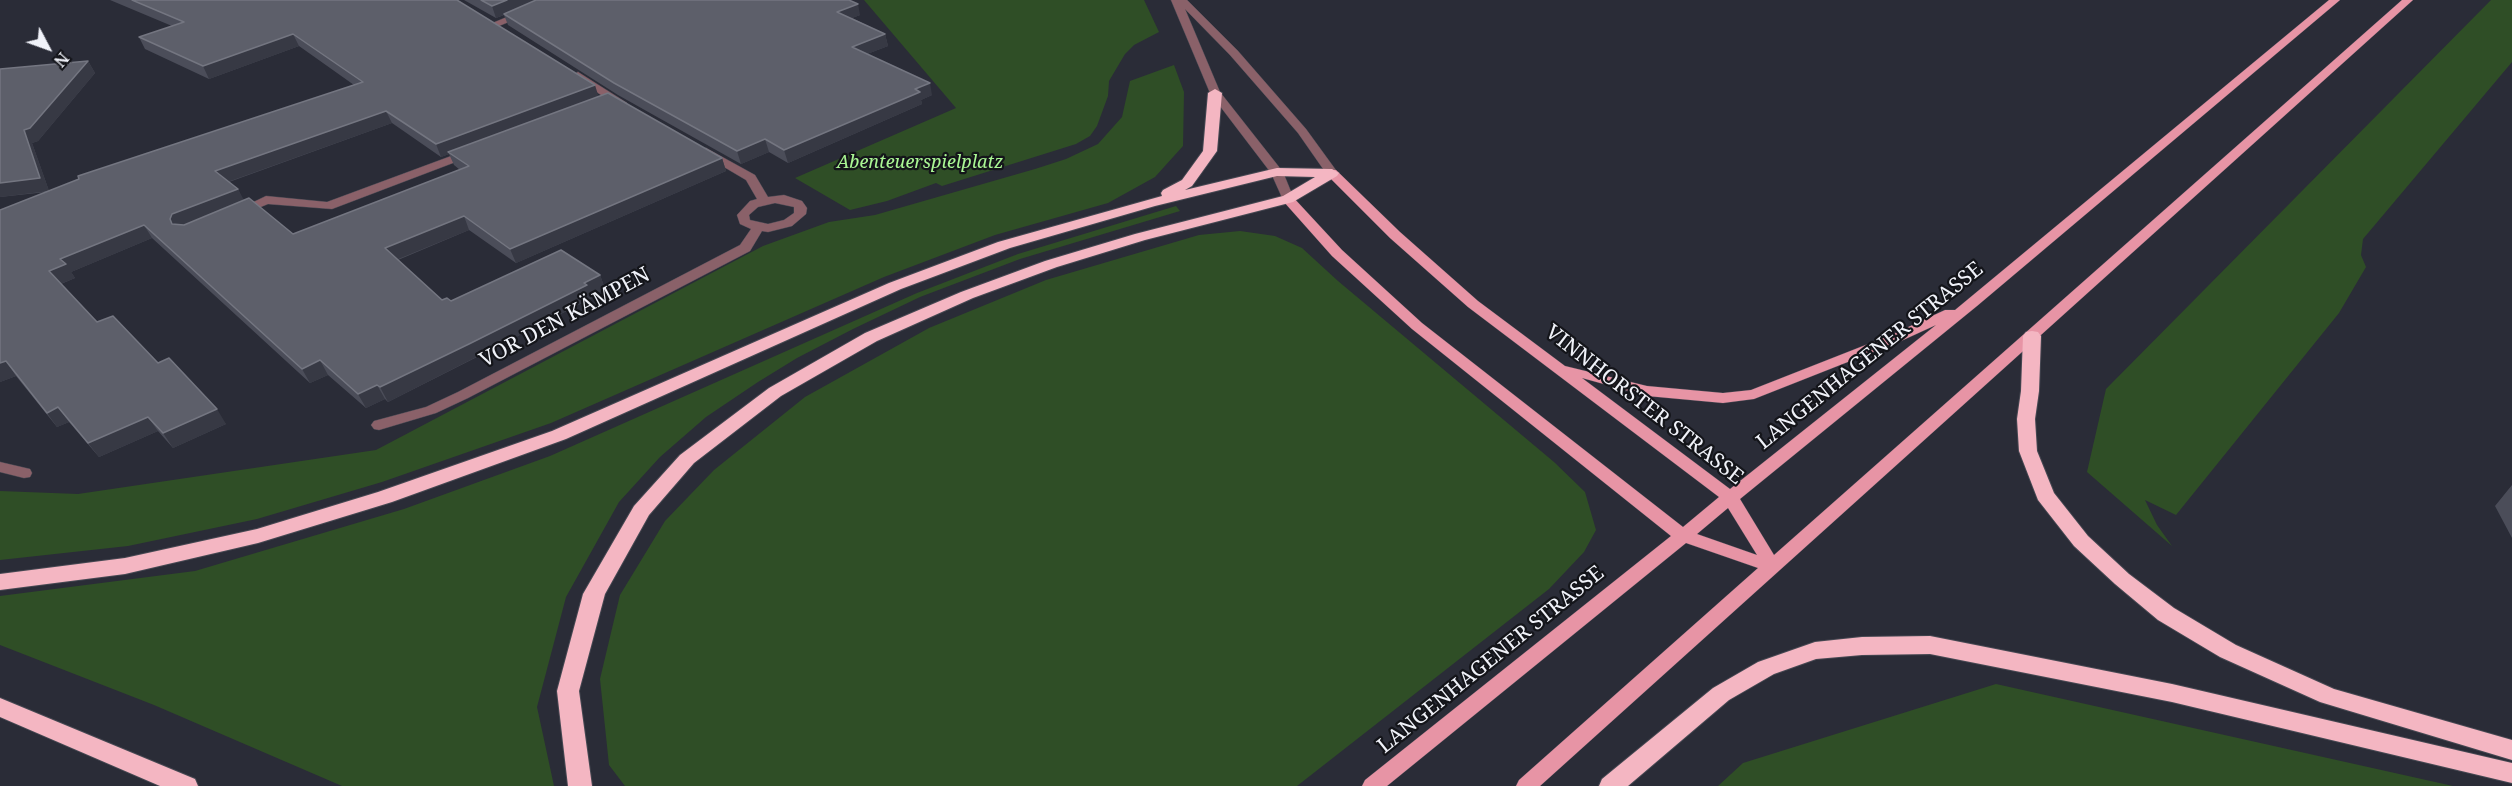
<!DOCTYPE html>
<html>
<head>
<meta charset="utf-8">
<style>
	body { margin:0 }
	#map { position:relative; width:2512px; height:786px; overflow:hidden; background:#2a2c37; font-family:"Noto Serif",serif }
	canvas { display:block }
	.north { position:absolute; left:18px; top:18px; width:60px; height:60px; -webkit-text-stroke:4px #14151a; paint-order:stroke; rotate:131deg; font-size:16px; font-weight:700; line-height:24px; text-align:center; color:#f0f2f9 }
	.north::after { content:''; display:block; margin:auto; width:21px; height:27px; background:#f0f2f9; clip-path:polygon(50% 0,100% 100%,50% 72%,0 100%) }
</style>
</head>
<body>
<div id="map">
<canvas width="2512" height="786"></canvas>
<div class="north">N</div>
</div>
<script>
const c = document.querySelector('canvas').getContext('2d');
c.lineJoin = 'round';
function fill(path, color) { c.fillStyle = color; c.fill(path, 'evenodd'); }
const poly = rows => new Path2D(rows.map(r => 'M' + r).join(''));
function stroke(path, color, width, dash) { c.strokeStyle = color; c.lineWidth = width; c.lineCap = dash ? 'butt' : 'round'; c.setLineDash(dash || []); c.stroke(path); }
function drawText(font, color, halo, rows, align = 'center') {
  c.font = font + ' "Noto Serif",serif'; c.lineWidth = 4.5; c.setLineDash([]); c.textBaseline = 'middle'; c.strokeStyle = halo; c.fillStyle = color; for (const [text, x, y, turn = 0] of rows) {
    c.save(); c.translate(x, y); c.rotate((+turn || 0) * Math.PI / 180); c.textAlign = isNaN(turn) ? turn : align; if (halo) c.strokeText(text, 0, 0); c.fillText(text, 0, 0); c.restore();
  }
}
const green = poly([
	[864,0,1144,0,1159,32,1134,45,1125,54,1109,81,1108,96,1097,126,1090,136,1076,144,942,186,936,183,887,201,850,210,795,178,956,108],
	[2491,0,2512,0,2512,62,2363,239,2361,255,2366,267,2339,313,2176,515,2145,500,2157,525,2172,546,2087,472,2106,389],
	[1174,65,1184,92,1183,146,1155,177,1108,203,995,235,884,277,551,423,382,482,257,519,128,546,0,560,0,491,78,494,376,450,763,246,829,222,875,215,1035,169,1066,159,1098,144,1122,117,1130,81],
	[1176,206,1180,211,1020,259,920,297,853,329,797,358,758,382,706,417,660,457,619,502,566,597,537,707,554,786,342,786,154,705,0,645,0,596,195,571,404,509,550,456,917,293,1018,254],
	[1240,231,1275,236,1302,248,1338,281,1554,462,1585,492,1596,530,1584,552,1549,589,1297,786,625,786,609,765,600,679,620,595,665,521,714,470,805,397,929,328,1046,280,1199,235],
	[1996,684,2453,786,1718,786,1743,763]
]);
const minor = poly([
	[548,0,562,0,499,26,490,24,548,0],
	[1171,0,1187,0,1238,51,1306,129,1338,173,1336,176,1328,176,1298,133,1230,55,1185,9,1220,92,1283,172,1294,199,1288,203,1284,202,1271,173,1210,93,1171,0],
	[578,72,627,103,627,107,619,107,574,77,573,75,578,72],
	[706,148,755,175,768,197,784,195,802,201,807,208,806,214,792,226,768,232,762,231,750,251,468,398,436,413,379,430,374,429,371,425,374,421,426,407,458,392,740,245,751,229,740,224,737,215,750,201,757,199,746,180,702,154,702,150,706,148],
	[775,203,794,207,794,213,784,220,768,224,750,220,749,215,758,207,775,203],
	[470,149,476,153,474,155,332,209,268,204,239,216,233,212,266,196,327,202,470,149],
	[0,462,30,469,32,473,30,477,24,478,0,472,0,462]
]);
const major = poly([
	[2329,0,2340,0,1977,306,1740,499,1774,555,2402,0,2413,0,1540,786,1516,786,1519,780,1758,568,1686,543,1387,786,1362,786,1365,780,1671,536,1412,329,1332,256,1284,202,1282,199,1284,196,1292,196,1342,250,1422,323,1683,527,1719,497,1468,307,1390,238,1328,176,1328,170,1336,170,1400,232,1478,301,1565,366,1647,386,1723,393,1751,390,1891,335,1945,310,1955,310,2329,0],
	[1936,325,1730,489,1582,378,1647,396,1723,403,1754,399,1901,341,1936,325],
	[1728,508,1757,555,1697,534,1728,508]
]);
const highway = poly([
	[1215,89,1222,93,1217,151,1192,186,1185,190,1277,168,1332,169,1339,173,1337,176,1293,202,1145,240,1057,267,973,298,877,341,781,396,694,463,649,515,605,594,579,691,592,786,568,786,557,691,583,594,634,506,680,455,769,388,865,333,961,292,1045,261,1135,234,1283,196,1315,177,1277,176,1155,206,1010,248,901,289,566,439,392,502,258,543,125,574,0,590,0,574,125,558,257,529,378,492,552,431,889,283,998,242,1162,196,1161,193,1163,190,1182,180,1203,151,1208,93,1215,89],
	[2032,331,2038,332,2041,336,2039,391,2035,419,2037,451,2054,493,2088,536,2129,574,2174,608,2236,645,2334,689,2512,740,2512,760,2320,702,2220,657,2158,620,2115,584,2074,546,2038,500,2019,451,2017,419,2021,391,2023,336,2026,332,2032,331],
	[1930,636,2172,684,2512,763,2512,783,2172,702,1930,654,1862,655,1816,659,1774,674,1729,700,1628,786,1599,786,1602,779,1713,688,1758,662,1815,642,1862,637,1930,636],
	[0,698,195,779,198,786,160,786,0,717,0,698]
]);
const wall = poly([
	[110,0,457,0,599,96,722,158,726,171,516,263,469,230,398,260,442,300,451,301,600,275,605,289,591,296,592,298,475,358,388,402,385,399,366,408,328,375,310,383,152,238,71,272,75,278,61,284,97,322,158,363,226,424,173,448,158,431,99,457,69,422,57,427,16,376,0,382,0,210,46,192,0,197,0,69,88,61,95,73,38,141,32,143,49,191,354,85,299,46,209,79,145,49,139,37,172,26],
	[392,123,441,157,449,154,454,165,460,170,293,234,243,200,238,189,229,182],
	[464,0,849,0,860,15,852,18,885,34,888,46,867,54,932,95,921,100,922,104,788,163,769,152,741,164,618,95,508,25,504,15,496,18],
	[2512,485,2512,538,2495,506]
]);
const shadedWall = poly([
	[507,0,542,0,496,18,492,6],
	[858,4,860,15,839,23,837,12],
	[293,34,299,46,209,79,203,66],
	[885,34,888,46,854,59,852,47],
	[88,61,95,73,38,141,32,143,49,191,0,197,0,183,24,130],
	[930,83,932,95,921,100,922,104,788,163,784,150],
	[595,85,599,98,448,152,449,154,441,157,436,144],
	[386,111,392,123,222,184,215,171],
	[765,139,769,152,741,164,737,151],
	[722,158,726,171,516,263,510,249],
	[238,189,245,202,180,228,172,224,170,219,172,214],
	[464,216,469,230,391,262,385,248],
	[144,225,152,238,71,272,75,278,58,285,49,271,60,259],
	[600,275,605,289,591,296,592,298,388,402,380,387],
	[320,360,328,375,310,383,302,369],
	[6,361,16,376,0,382,0,363],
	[377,385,385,399,366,408,358,394],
	[58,407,69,422,57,427,47,413],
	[217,409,226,424,173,448,163,433],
	[148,417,158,431,99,457,88,443]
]);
const building = poly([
	[132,0,457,0,595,85,436,144,386,111,215,171,238,189,172,214,170,219,172,224,184,225,249,198,293,234,469,166,448,152,608,93,722,158,510,249,464,216,385,248,442,300,447,298,451,301,561,250,600,275,584,283,587,285,469,344,380,387,377,385,358,394,320,360,302,369,144,225,60,259,66,264,49,271,97,322,113,316,158,363,169,358,217,409,163,433,148,417,88,443,58,407,47,413,6,361,0,363,0,210,79,179,78,176,363,82,293,34,203,66,139,37,184,22,132,0],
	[481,0,507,0,492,6,481,0],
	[536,0,849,0,858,4,837,12,885,34,852,47,930,83,915,89,920,92,784,150,765,139,737,151,614,83,504,14,536,0],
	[88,61,30,128,24,130,40,178,0,183,0,69,88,61]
]);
const farParknames = [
	["Abenteuerspielplatz",920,163]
];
const streetNames = [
	["VOR DEN KÄMPEN",565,318,-28],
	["LANGENHAGENER STRASSE",1870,356,-39],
	["VINNHORSTER STRASSE",1644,405,38],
	["LANGENHAGENER STRASSE",1491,660,-39]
];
fill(green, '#2f4e26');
stroke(minor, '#464852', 1);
stroke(major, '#464852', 1);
stroke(highway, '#464852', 2);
fill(minor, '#8a6169');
fill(major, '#e794a5');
fill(highway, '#f4b6c2');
fill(wall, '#4b4d59');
fill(shadedWall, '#373944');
fill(building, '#5d5f6a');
stroke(building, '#747681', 1.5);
drawText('italic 18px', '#aaf794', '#14151a', farParknames);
drawText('21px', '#f0f2f9', '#14151a', streetNames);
</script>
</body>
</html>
